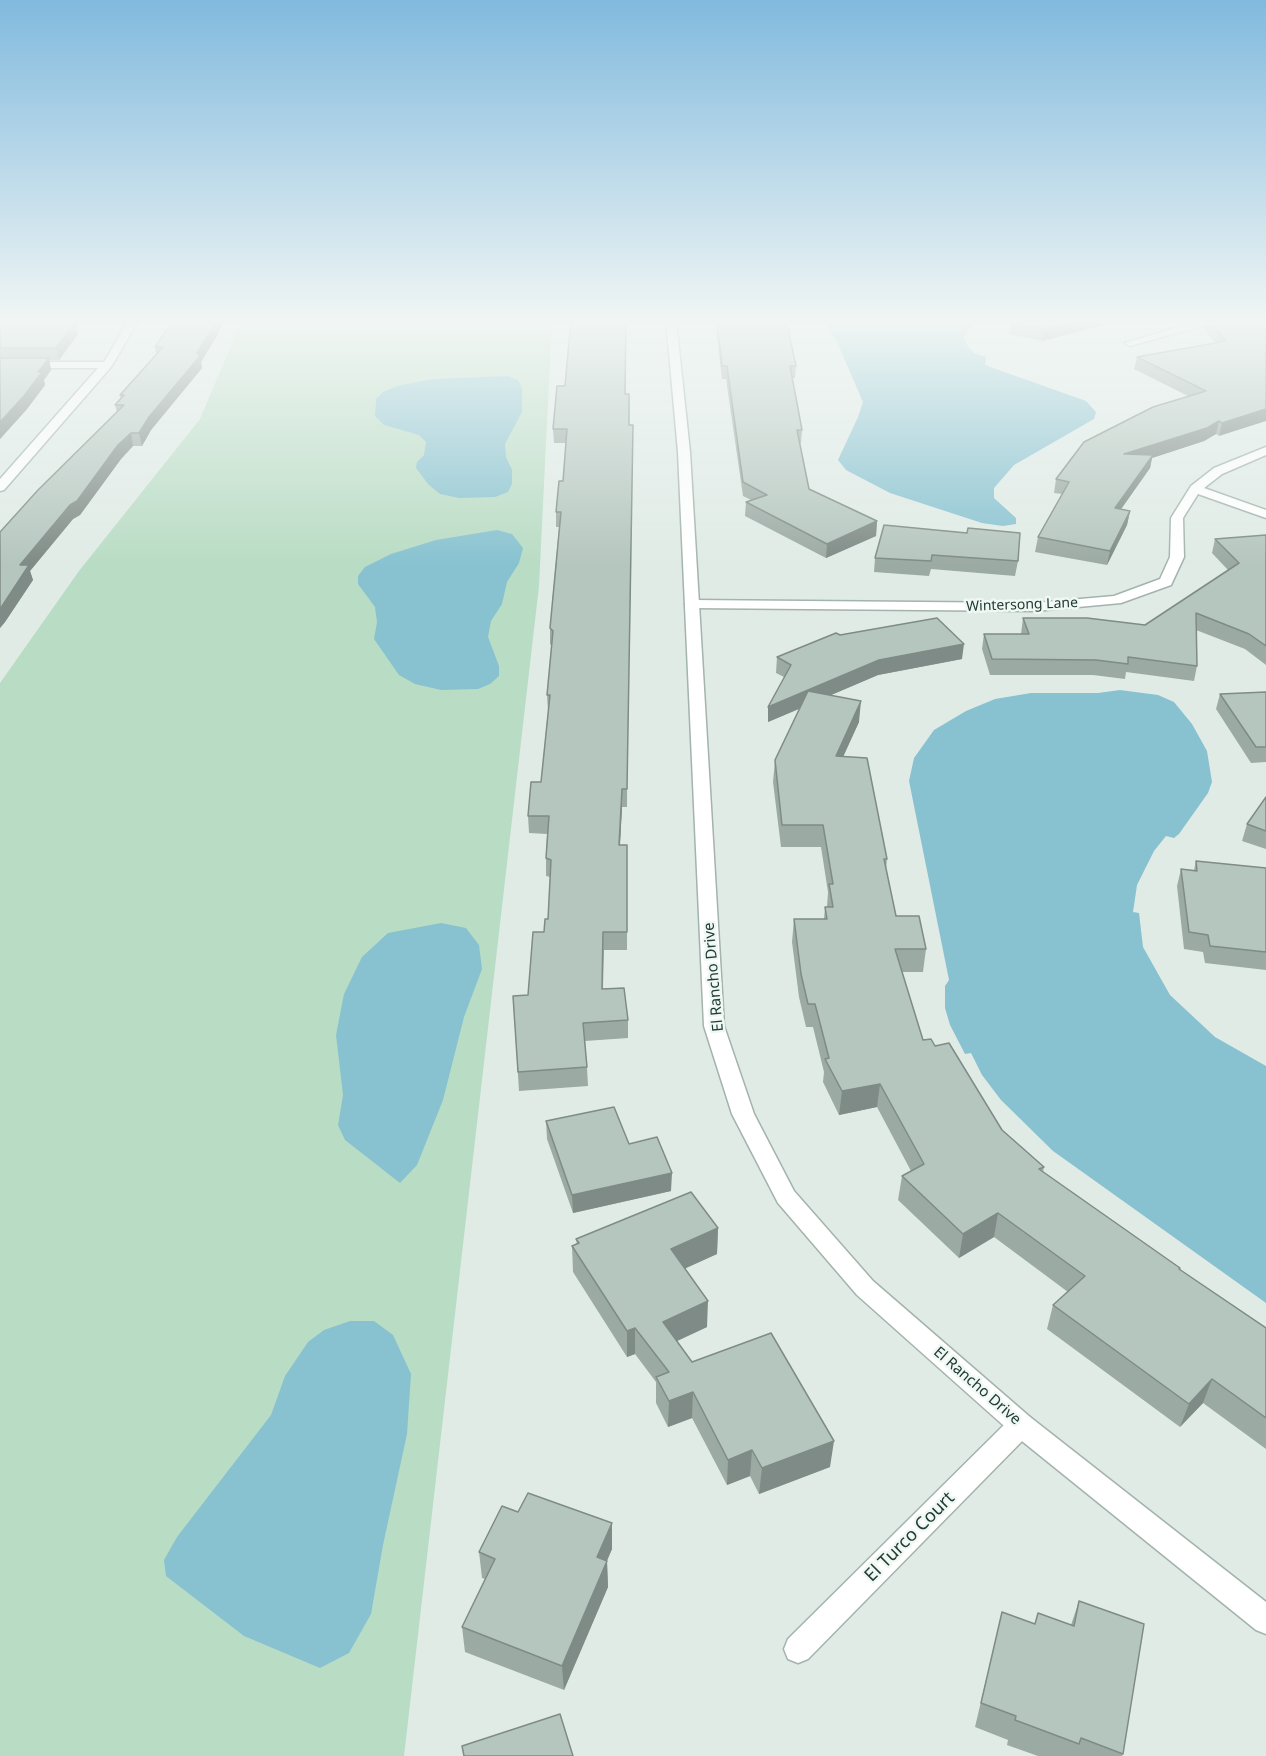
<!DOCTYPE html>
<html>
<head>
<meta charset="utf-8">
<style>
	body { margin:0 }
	canvas { display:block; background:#e0ebe6 }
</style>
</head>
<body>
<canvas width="1266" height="1756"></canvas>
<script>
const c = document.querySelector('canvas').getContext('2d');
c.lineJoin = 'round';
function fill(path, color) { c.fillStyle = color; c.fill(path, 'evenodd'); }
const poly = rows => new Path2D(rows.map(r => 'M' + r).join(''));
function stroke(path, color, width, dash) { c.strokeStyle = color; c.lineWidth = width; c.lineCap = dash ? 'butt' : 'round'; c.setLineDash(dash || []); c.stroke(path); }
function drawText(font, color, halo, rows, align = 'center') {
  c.font = font + ' "Noto Sans",sans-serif'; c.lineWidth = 5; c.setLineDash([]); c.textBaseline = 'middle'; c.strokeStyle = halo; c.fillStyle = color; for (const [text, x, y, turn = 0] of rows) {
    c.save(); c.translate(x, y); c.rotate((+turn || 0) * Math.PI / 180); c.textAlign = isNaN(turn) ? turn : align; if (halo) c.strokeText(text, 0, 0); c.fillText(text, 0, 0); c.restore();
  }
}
const green = poly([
	[242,320,552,320,539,586,404,1756,0,1756,0,683,79,571,200,419]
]);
const water = poly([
	[823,320,975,320,964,337,968,347,974,353,986,357,985,365,1086,401,1096,412,1094,419,1014,465,994,488,994,498,1016,518,1016,524,1003,526,982,523,890,493,846,470,838,460,858,417,863,402,837,342],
	[508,376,518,380,522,388,522,412,505,444,506,457,512,470,512,484,508,492,495,497,459,498,440,494,428,484,416,468,417,462,424,455,426,442,419,435,384,425,375,416,376,399,383,392,397,386,434,379],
	[497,530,512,534,523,548,519,563,507,582,502,604,491,621,488,637,499,666,499,676,490,684,478,689,441,690,415,684,399,675,374,639,377,622,375,607,358,584,358,576,365,567,391,554,436,540],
	[1120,690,1158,695,1174,702,1192,724,1207,751,1212,782,1208,793,1179,834,1174,838,1166,836,1154,851,1137,885,1133,912,1139,913,1143,947,1170,995,1215,1037,1266,1066,1266,1303,1053,1151,1001,1100,982,1075,971,1053,965,1054,950,1025,945,1008,945,986,949,980,909,781,914,758,934,730,966,711,995,699,1031,693,1098,693],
	[441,923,466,928,479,945,482,969,464,1017,443,1100,417,1165,400,1183,345,1140,338,1125,343,1095,336,1035,344,994,362,957,388,933],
	[350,1321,374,1321,393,1335,411,1374,407,1434,383,1545,371,1614,349,1653,320,1668,244,1636,166,1576,164,1560,177,1537,271,1415,285,1376,308,1342,324,1330]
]);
const minor = poly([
	[129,320,139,320,111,367,4,490,0,491,0,479,98,368,0,368,0,362,104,362,129,320],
	[1202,320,1266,320,1266,325,1202,326,1130,346,1125,343,1202,320],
	[1266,447,1266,455,1222,474,1204,488,1266,510,1266,518,1198,494,1183,518,1184,557,1171,585,1121,603,1035,611,692,608,685,604,692,600,1035,603,1114,596,1160,579,1170,557,1171,518,1191,486,1214,468,1266,447],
	[1021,1414,1030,1417,1034,1425,1030,1433,808,1659,798,1663,788,1659,784,1649,788,1639,1012,1417,1021,1414]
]);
const tertiary = poly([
	[666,320,676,320,690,452,724,1026,754,1114,794,1191,873,1281,1030,1417,1266,1602,1266,1634,1256,1630,1012,1433,857,1295,778,1203,732,1114,704,1026,678,452,666,320]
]);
const wall = poly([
	[0,320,76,329,78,334,59,360,49,360,51,370,44,380,45,385,27,409,0,439],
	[715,320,786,320,796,366,795,378,792,378,802,430,801,443,799,443,809,489,877,521,876,536,826,558,745,516,746,502,751,500,743,496,726,379,722,379],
	[1122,320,1042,341,1010,334,1011,322],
	[1205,320,1266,320,1219,436,1216,434,1204,441,1152,458,1150,468,1121,509,1130,511,1127,525,1107,565,1035,552,1038,537,1062,494,1054,493,1056,479,1188,396,1134,369,1137,357,1215,343,1204,328],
	[215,339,201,362,202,368,151,430,142,446,133,446,121,459,80,515,73,519,30,571,33,580,5,622,0,628,0,532,117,412,115,405,121,399,120,395,156,354,155,347],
	[626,394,629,394,627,807,622,807,620,845,627,845,627,950,604,950,603,989,628,1020,628,1038,585,1041,587,1067,588,1086,519,1091,513,996,528,995,548,919,550,877,546,876,546,858,547,834,529,833,528,816,541,782,548,711,547,695,552,646,550,644,550,628,559,527,556,527,556,512,563,481,566,443,554,443,553,429],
	[884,525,1018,561,1015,576,931,569,929,576,874,572,875,558],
	[1266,535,1266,665,1245,649,1196,630,1197,666,1194,681,1126,672,1125,679,1093,675,990,675,982,649,984,634,1021,634,1023,618,1145,625,1228,570,1212,553,1215,539],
	[840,635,962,659,878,675,831,695,859,722,843,756,887,859,886,869,896,916,926,949,923,972,902,972,923,1040,935,1046,1002,1130,1044,1167,1043,1172,1180,1268,1180,1270,1266,1328,1266,1449,1203,1403,1180,1427,1047,1329,1053,1305,1068,1292,994,1237,959,1258,898,1200,902,1176,911,1171,877,1107,839,1115,823,1082,824,1072,813,1027,806,1027,799,997,792,942,794,919,824,919,825,907,827,907,828,892,821,847,781,847,773,782,775,760,799,709,768,722,784,677,776,673,777,657],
	[1266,692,1266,762,1251,763,1216,709,1220,694],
	[1266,797,1266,849,1242,841,1247,824],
	[1196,861,1266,868,1266,970,1205,963,1203,952,1184,949,1177,886,1181,869,1194,870],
	[546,1121,629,1144,671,1191,573,1213,547,1139],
	[718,1228,717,1254,685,1268,707,1327,677,1341,692,1362,830,1467,759,1494,750,1476,727,1485,692,1418,668,1427,656,1403,656,1382,635,1354,627,1357,573,1272,572,1246,577,1245,576,1239],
	[612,1549,607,1561,608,1587,564,1690,465,1652,462,1627,485,1579,482,1578,479,1552],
	[1079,1601,1123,1754,1122,1756,1038,1756,1007,1745,1008,1740,975,1727,1002,1612,1035,1624,1038,1613,1071,1625]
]);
const shadedWall = poly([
	[72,320,83,320,76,329,78,334,59,360,56,348],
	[217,320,225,320,215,339,201,362,202,368,151,430,142,446,139,433,149,417,197,353],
	[1078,320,1122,320,1042,341,1044,329],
	[49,358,51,370,44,380,45,385,27,409,0,439,0,422],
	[1266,409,1266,421,1219,436,1222,423],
	[1219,421,1216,434,1204,441,1152,458,1150,468,1112,522,1124,454],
	[131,433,133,446,121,459,80,515,73,519,30,571,33,580,5,622,0,628,0,609,20,565,118,445],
	[1130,511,1127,525,1107,565,1110,551],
	[877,521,876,536,826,558,827,544],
	[964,644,962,659,878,675,768,722,768,707,879,660],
	[861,701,859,722,834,777,836,756],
	[622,789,622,807,619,862,619,845],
	[880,1084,877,1107,839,1115,842,1091],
	[672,1173,671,1191,573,1213,572,1195],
	[998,1213,994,1237,959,1258,963,1234],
	[718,1228,717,1254,671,1275,671,1249],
	[708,1301,707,1327,662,1348,663,1322],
	[635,1328,635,1354,627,1357,627,1331],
	[1212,1379,1203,1403,1180,1427,1189,1404],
	[693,1392,692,1418,668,1427,669,1401],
	[834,1441,830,1467,759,1494,762,1468],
	[752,1450,750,1476,727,1485,728,1460],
	[612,1523,612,1549,597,1583,597,1557],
	[607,1561,608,1587,564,1690,562,1666]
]);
const building = poly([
	[0,320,72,320,70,322,75,322,56,348,0,348,0,320],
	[174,320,217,320,197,353,200,356,149,417,139,433,131,433,118,445,77,501,70,505,20,565,29,565,0,609,0,532,38,490,124,405,115,405,124,395,120,395,163,347,155,347,174,320],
	[571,320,626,320,625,394,629,394,629,425,633,425,627,789,622,789,619,845,627,845,627,932,603,932,602,989,624,988,628,1020,583,1023,587,1067,518,1072,513,996,528,995,533,932,544,932,545,919,548,919,551,860,546,858,549,816,528,816,531,782,541,782,550,695,547,695,553,631,550,628,561,512,556,512,559,481,563,481,567,429,553,429,557,386,565,386,571,320],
	[717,320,786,320,796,366,790,366,802,430,797,430,809,489,877,521,827,544,746,502,767,495,743,482,727,366,722,366,717,320],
	[1015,320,1078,320,1044,329,1011,322,1015,320],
	[1209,320,1266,320,1266,409,1222,423,1219,421,1207,428,1124,454,1153,455,1115,508,1130,511,1110,551,1038,537,1069,482,1056,479,1084,442,1153,407,1206,391,1137,357,1226,341,1209,320],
	[0,358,49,358,38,372,42,372,24,396,0,422,0,358],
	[884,525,967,533,968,528,1020,533,1018,561,932,555,931,561,875,558,884,525],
	[1266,535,1266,646,1249,634,1196,613,1197,666,1128,657,1128,664,1096,660,992,659,984,634,1029,634,1023,618,1087,618,1145,625,1239,563,1215,539,1266,535],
	[937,618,964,644,879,660,768,707,791,665,777,657,836,633,840,635,937,618],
	[808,691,861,701,836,756,867,758,887,859,884,859,896,916,919,916,926,949,895,949,923,1040,931,1039,935,1046,949,1043,1002,1130,1044,1167,1039,1169,1180,1268,1179,1269,1266,1328,1266,1418,1212,1379,1189,1404,1053,1305,1085,1276,998,1213,963,1234,902,1176,924,1164,880,1084,842,1091,825,1059,829,1058,815,1004,808,1004,801,974,794,919,827,919,825,907,833,907,829,884,833,884,823,825,782,825,775,760,808,691],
	[1266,692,1266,747,1256,747,1220,694,1266,692],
	[1266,797,1266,831,1247,824,1266,797],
	[1196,861,1266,868,1266,952,1210,946,1208,935,1189,932,1181,869,1197,871,1196,861],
	[614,1107,629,1144,657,1137,672,1173,572,1195,546,1121,614,1107],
	[691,1192,718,1228,671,1249,708,1301,663,1322,692,1362,771,1333,834,1441,762,1468,752,1450,728,1460,693,1392,669,1401,656,1377,669,1372,635,1328,627,1331,572,1246,579,1243,576,1239,691,1192],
	[528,1493,612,1523,597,1557,607,1561,562,1666,462,1627,495,1559,479,1552,502,1506,518,1512,528,1493],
	[1079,1601,1144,1624,1123,1754,1081,1738,1079,1744,1015,1720,1016,1716,981,1703,1002,1612,1035,1624,1038,1613,1074,1626,1079,1601],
	[560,1714,573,1756,464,1756,462,1746,560,1714]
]);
const farStreetnames = [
	["Wintersong Lane",1022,605,-2]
];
const streetNames = [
	["El Rancho Drive",714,977,-95],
	["El Rancho Drive",977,1386,41]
];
const nearStreetnames = [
	["El Turco Court",910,1537,-45]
];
fill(green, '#b9dcc4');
fill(water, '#88c2d0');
stroke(minor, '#a3b3ad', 3);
stroke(tertiary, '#a3b3ad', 3);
fill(minor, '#fff');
fill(tertiary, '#fff');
fill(wall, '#9caaa4');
fill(shadedWall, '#7f8b86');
fill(building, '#b5c6bf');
stroke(building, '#7f8b86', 1.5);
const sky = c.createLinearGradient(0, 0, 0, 565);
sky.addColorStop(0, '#81bade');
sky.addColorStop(0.57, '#f1f6f4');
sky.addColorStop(1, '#f1f6f400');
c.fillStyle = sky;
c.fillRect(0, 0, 1266, 565);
drawText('14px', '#213b35', '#f0f8f4', farStreetnames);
drawText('15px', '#213b35', '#f0f8f4', streetNames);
drawText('18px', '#213b35', '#f0f8f4', nearStreetnames);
</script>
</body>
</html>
